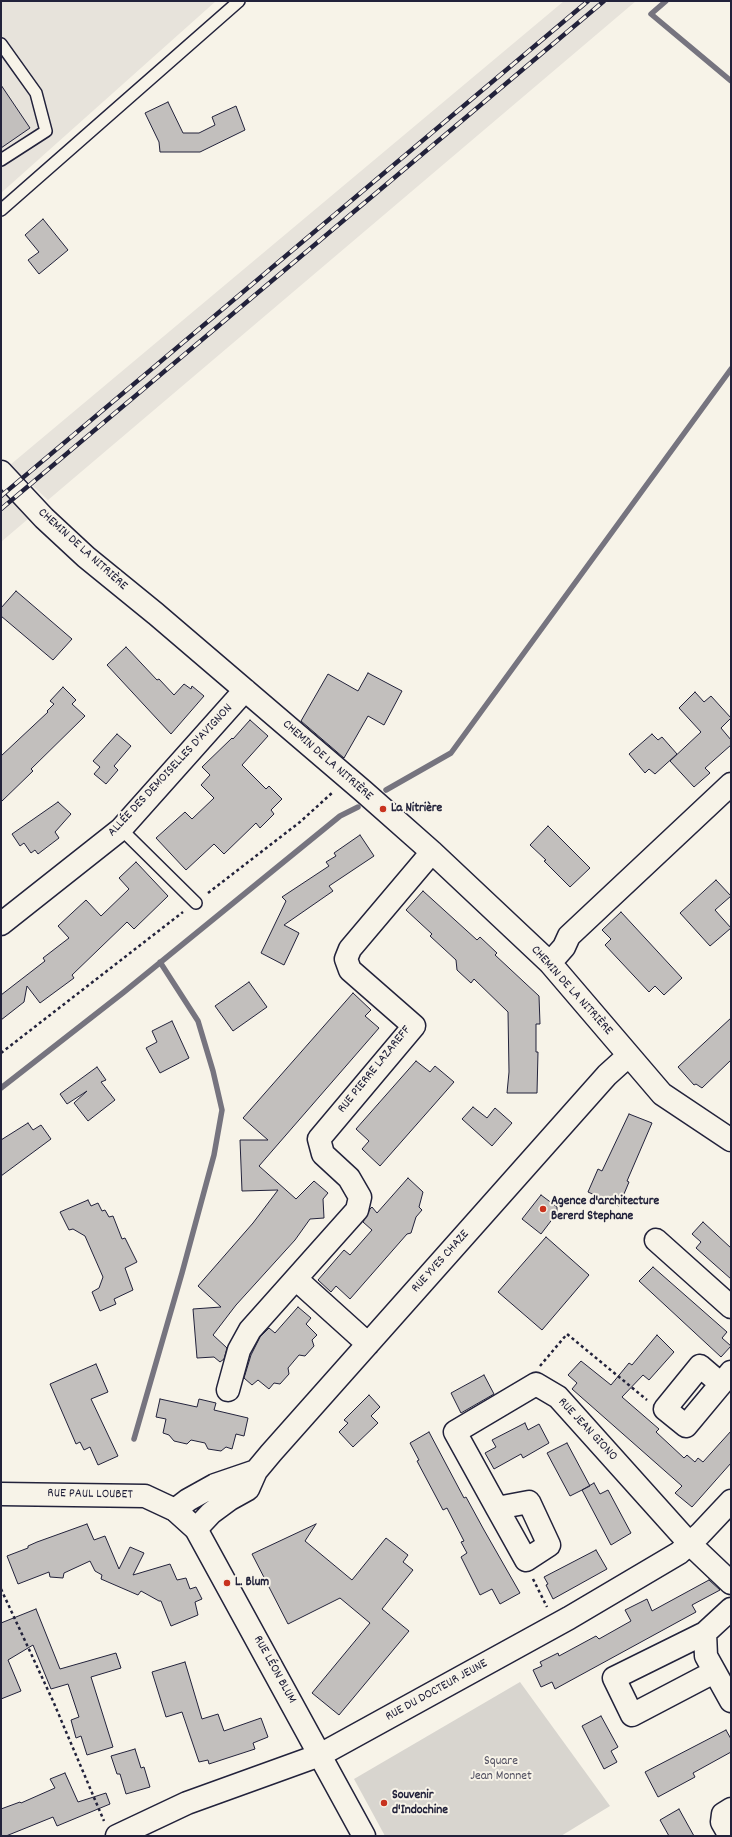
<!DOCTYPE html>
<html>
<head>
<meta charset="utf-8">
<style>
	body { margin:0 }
	#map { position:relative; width:732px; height:1837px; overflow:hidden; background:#f7f3e8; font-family:Dekko,sans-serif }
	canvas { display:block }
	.frame { position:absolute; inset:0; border:2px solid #22223b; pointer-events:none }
</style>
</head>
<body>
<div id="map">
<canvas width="732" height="1837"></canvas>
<div class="frame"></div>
</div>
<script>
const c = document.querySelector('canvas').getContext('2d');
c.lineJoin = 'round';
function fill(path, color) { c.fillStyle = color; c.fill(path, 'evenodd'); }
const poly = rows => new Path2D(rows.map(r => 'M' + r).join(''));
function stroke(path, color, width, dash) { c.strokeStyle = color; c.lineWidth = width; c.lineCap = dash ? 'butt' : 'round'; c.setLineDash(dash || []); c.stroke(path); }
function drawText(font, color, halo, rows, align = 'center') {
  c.font = font + ' Dekko,sans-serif'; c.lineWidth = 4; c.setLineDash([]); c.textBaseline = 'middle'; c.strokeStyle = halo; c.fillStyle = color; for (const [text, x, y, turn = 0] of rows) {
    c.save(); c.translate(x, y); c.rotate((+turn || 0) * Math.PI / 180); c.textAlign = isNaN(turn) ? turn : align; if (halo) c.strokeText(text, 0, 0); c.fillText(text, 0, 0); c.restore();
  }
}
const built = poly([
	[1,1,216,1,1,193],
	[564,1,636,1,48,500,10,465],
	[1,490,28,519,1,542]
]);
const green = poly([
	[520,1682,610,1806,561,1836,385,1836,354,1779]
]);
const stream = poly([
	[666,1,651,14,731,81],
	[386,790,451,753,731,369],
	[1,1088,124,992,340,816,358,807],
	[134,1439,182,1273,214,1155,222,1110,213,1071,198,1021,160,962]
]);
const building = poly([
	[1,85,30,128,1,148,1,85],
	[168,102,183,133,199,133,215,125,212,117,236,106,245,130,200,152,160,152,159,142,145,113,168,102],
	[43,219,68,250,39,274,28,260,39,252,25,235,43,219],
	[16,591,72,639,53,660,1,616,1,608,16,591],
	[126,647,157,680,159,679,174,695,184,684,191,689,192,686,204,696,171,734,107,665,126,647],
	[368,673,402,691,384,725,368,716,344,758,301,721,328,674,358,691,368,673],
	[63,687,76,700,72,704,85,716,31,769,33,771,1,802,1,756,48,712,47,711,54,704,50,701,63,687],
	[695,692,704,702,711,696,731,718,721,728,731,740,731,745,705,768,710,773,694,787,670,761,701,732,679,708,695,692],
	[250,720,268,736,242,765,266,789,269,786,282,799,271,810,274,814,260,828,256,823,224,854,214,844,186,870,156,838,185,812,192,819,214,798,201,785,210,775,202,767,232,738,233,739,250,720],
	[117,734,131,746,114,766,118,770,106,784,94,774,100,767,93,761,117,734],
	[652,734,658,740,662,737,677,754,655,774,649,769,645,773,629,754,652,734],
	[58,802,71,814,55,832,59,838,38,854,35,850,31,853,24,843,20,846,12,834,58,802],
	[548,826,590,868,570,887,544,861,546,860,530,845,548,826],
	[360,835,374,856,329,886,333,891,284,925,299,933,284,965,261,953,286,901,282,897,329,866,326,862,336,856,334,853,360,835],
	[136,862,168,896,134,929,127,922,72,975,74,978,40,1003,27,986,24,1002,1,1020,1,995,45,961,43,958,69,938,58,926,86,900,101,916,129,889,119,878,136,862],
	[716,880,731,896,715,910,731,928,710,946,680,913,716,880],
	[423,891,477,940,480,937,497,953,495,955,539,996,540,1024,536,1024,536,1052,538,1052,537,1093,507,1093,509,1072,508,1012,474,979,471,983,457,970,456,960,430,936,432,934,406,910,423,891],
	[621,912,682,978,664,995,655,986,649,992,605,945,611,939,602,930,621,912],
	[249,982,267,1007,233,1031,215,1006,249,982],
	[353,993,371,1010,365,1016,379,1028,259,1166,296,1199,314,1181,328,1193,323,1199,324,1218,310,1219,295,1240,236,1305,213,1335,227,1348,224,1359,220,1362,214,1357,197,1358,193,1309,221,1307,198,1286,253,1223,278,1190,242,1191,240,1140,268,1140,243,1118,353,993],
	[731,1018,731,1060,702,1088,696,1084,694,1085,678,1067,731,1018],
	[172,1021,189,1058,160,1073,146,1048,157,1042,152,1031,172,1021],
	[416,1061,430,1072,435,1066,454,1082,380,1166,362,1149,369,1141,356,1129,416,1061],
	[97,1067,106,1080,101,1082,115,1100,88,1121,74,1103,87,1091,67,1104,60,1094,97,1067],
	[473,1107,487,1118,495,1108,512,1123,492,1146,462,1119,473,1107],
	[629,1114,652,1123,627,1181,629,1182,619,1206,588,1192,598,1169,602,1171,629,1114],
	[28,1123,33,1130,41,1125,51,1139,1,1176,1,1140,28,1123],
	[408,1178,423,1192,419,1207,422,1210,416,1217,411,1233,407,1234,350,1299,336,1286,331,1292,318,1280,344,1250,350,1255,372,1230,363,1222,370,1209,372,1207,377,1213,408,1178],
	[541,1195,557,1207,557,1213,541,1234,522,1219,541,1195],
	[88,1200,91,1206,98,1203,102,1211,105,1210,109,1217,113,1216,122,1239,125,1238,137,1262,125,1268,133,1290,114,1299,116,1304,100,1311,92,1292,99,1288,103,1277,85,1236,73,1229,69,1230,60,1212,88,1200],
	[703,1222,731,1248,731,1279,696,1248,701,1242,692,1234,703,1222],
	[546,1237,589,1275,542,1330,498,1292,546,1237],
	[653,1267,727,1332,722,1338,731,1346,721,1357,639,1281,653,1267],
	[298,1307,311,1318,306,1324,317,1335,312,1340,314,1346,305,1356,299,1355,288,1368,289,1374,280,1384,274,1383,269,1389,258,1380,252,1385,244,1378,251,1355,260,1337,269,1328,275,1333,298,1307],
	[657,1335,674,1352,649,1380,643,1375,622,1397,659,1429,656,1432,684,1458,687,1455,695,1462,698,1458,703,1462,731,1431,731,1463,692,1507,675,1493,682,1486,572,1389,577,1383,568,1375,581,1361,611,1385,629,1363,632,1365,657,1335],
	[96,1364,108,1392,91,1399,118,1456,98,1465,90,1447,84,1450,80,1442,76,1444,50,1384,96,1364],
	[484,1375,494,1394,461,1413,451,1393,484,1375],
	[369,1395,380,1407,371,1416,378,1423,353,1447,339,1432,348,1423,344,1420,369,1395],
	[160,1399,197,1407,199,1399,216,1403,214,1410,248,1418,244,1436,236,1434,232,1449,226,1447,221,1451,208,1449,205,1443,191,1440,187,1444,174,1441,169,1435,163,1433,166,1419,156,1417,160,1399],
	[525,1423,528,1430,539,1424,549,1443,523,1458,521,1454,494,1469,485,1453,496,1447,492,1440,525,1423],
	[429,1432,464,1498,466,1497,484,1530,520,1593,500,1604,492,1589,480,1595,461,1557,467,1553,461,1542,464,1541,447,1508,443,1510,417,1461,419,1460,410,1443,429,1432],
	[567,1443,590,1486,570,1496,547,1453,567,1443],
	[594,1483,600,1494,608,1490,631,1533,611,1545,582,1490,594,1483],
	[87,1524,94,1540,105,1536,119,1569,130,1547,144,1553,133,1575,170,1564,177,1580,186,1578,190,1589,196,1587,202,1599,195,1602,198,1615,171,1626,161,1601,159,1601,141,1591,138,1595,101,1579,102,1575,95,1571,90,1561,64,1573,63,1578,50,1577,49,1572,18,1584,7,1556,28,1548,28,1546,37,1542,87,1524],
	[316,1524,305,1541,352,1580,386,1538,408,1555,403,1562,413,1570,382,1609,409,1631,339,1715,312,1693,370,1623,340,1598,288,1624,252,1554,316,1524],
	[596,1550,607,1569,553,1599,546,1585,548,1584,544,1577,596,1550],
	[709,1580,720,1590,692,1605,696,1612,555,1689,552,1682,541,1687,533,1670,542,1666,540,1662,558,1653,559,1656,596,1636,599,1639,631,1621,625,1610,647,1599,652,1611,709,1580],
	[36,1609,60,1669,116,1653,121,1668,91,1677,113,1747,87,1755,81,1736,76,1738,71,1720,79,1717,68,1684,51,1689,33,1645,8,1660,21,1691,1,1699,1,1623,36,1609],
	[185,1662,202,1719,218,1714,224,1731,261,1718,268,1737,253,1743,255,1749,209,1764,208,1760,199,1762,182,1712,166,1717,152,1672,185,1662],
	[601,1716,618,1747,611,1751,617,1762,604,1769,582,1726,601,1716],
	[726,1730,731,1739,731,1752,693,1773,695,1777,658,1797,645,1772,726,1730],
	[135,1749,141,1768,144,1767,150,1787,126,1794,120,1774,117,1774,111,1756,135,1749],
	[65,1773,78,1802,106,1793,110,1804,57,1826,53,1817,6,1836,1,1836,1,1809,20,1802,21,1803,55,1788,50,1779,65,1773],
	[679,1809,694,1836,669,1836,660,1820,679,1809]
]);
const path = poly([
	[208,893,300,822,333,792],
	[1,1053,183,912],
	[540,1366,567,1334,647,1400],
	[533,1579,547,1607],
	[1,1589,53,1701,104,1821]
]);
const lane = poly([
	[1,44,36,93,46,131,1,160],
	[1,210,239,1],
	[121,829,196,903]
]);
const street = poly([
	[1,472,44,518,86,557,156,614,363,791,432,852,550,963,662,1094,731,1140],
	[1,924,121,829,245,690],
	[550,963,564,947,569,936,731,784],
	[656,1240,731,1307],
	[296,1279,368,1344],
	[721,1384,700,1366,665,1409,686,1426,731,1372],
	[228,1390,239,1350,250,1330,357,1210,360,1197,349,1178,323,1154,319,1139,414,1026,350,970,346,959,350,949,432,852],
	[497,1508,529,1502,549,1545,526,1560,497,1508,455,1432,536,1384,558,1397,690,1544,731,1583],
	[175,1510,188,1500,215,1485,256,1471],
	[196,1529,211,1513,230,1499,248,1489,256,1471,271,1453,607,1075,628,1056],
	[705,1633,706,1656,731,1701],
	[714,1672,632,1715,614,1678,705,1633,731,1609],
	[117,1836,187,1803,320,1755,569,1618,679,1553,700,1534,731,1501],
	[730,1836,722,1822,723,1814,731,1809]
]);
const secondary = poly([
	[1,1494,145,1496,175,1510,196,1529,364,1836]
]);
const rail = poly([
	[1,496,588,1],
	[1,509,604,1]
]);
const markers = [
	[383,809,4,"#c8321e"],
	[543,1209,4,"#c8321e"],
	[227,1583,4,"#c8321e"],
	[384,1803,4,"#c8321e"]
];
const streetNames = [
	["CHEMIN DE LA NITRIÈRE",82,550,42],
	["CHEMIN DE LA NITRIÈRE",327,761,41],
	["ALLÉE DES DEMOISELLES D'AVIGNON",171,771,-47],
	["CHEMIN DE LA NITRIÈRE",571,991,48],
	["RUE PIERRE LAZAREFF",375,1070,-51],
	["RUE YVES CHAZE",441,1262,-48],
	["RUE JEAN GIONO",587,1430,47],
	["RUE PAUL LOUBET",90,1495,1],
	["RUE LÉON BLUM",274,1670,61],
	["RUE DU DOCTEUR JEUNE",437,1691,-29]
];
const poiNames = [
	["La Nitrière",391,809],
	["Agence d'architecture",551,1202],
	["Bererd Stephane",551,1217],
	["L. Blum",235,1583],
	["Souvenir",392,1796],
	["d'Indochine",392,1811]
];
const parkNames = [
	["Square",501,1762],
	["Jean Monnet",501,1777]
];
fill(built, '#e7e3db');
fill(green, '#d8d5cf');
stroke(stream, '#76747f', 5.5);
fill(building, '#c2bfbd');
stroke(building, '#22223b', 1);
stroke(lane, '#22223b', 14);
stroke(street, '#22223b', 25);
stroke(secondary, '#22223b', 25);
stroke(path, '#22223b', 2.5, [3, 3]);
stroke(lane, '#f7f3e8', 11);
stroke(street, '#f7f3e8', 22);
stroke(secondary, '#f7f3e8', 22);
stroke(rail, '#22223b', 4.5);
stroke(rail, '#f7f3e8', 3, [9]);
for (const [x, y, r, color] of markers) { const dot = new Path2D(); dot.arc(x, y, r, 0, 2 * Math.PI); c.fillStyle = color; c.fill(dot); stroke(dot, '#f7f3e8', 1.5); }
drawText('13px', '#22223b', '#f7f3e8', streetNames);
drawText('bold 13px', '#22223b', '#f7f3e8', poiNames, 'left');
drawText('13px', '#504f60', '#f7f3e8', parkNames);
</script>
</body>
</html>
